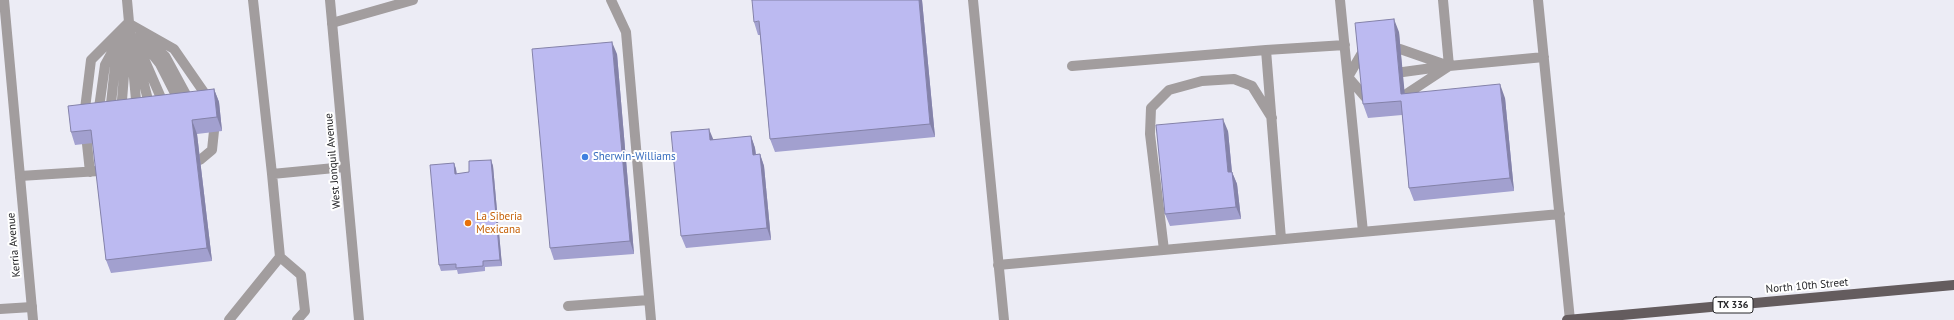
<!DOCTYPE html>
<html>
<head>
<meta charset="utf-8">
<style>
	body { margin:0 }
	canvas { display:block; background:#ececf5 }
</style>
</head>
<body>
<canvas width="1954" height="320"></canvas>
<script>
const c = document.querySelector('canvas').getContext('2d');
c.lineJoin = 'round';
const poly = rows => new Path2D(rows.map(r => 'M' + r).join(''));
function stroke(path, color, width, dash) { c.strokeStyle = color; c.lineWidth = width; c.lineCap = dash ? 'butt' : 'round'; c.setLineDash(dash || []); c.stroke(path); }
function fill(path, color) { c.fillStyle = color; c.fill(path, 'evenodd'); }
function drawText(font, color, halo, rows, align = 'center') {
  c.font = font + ' "PT Sans",sans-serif'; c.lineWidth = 4; c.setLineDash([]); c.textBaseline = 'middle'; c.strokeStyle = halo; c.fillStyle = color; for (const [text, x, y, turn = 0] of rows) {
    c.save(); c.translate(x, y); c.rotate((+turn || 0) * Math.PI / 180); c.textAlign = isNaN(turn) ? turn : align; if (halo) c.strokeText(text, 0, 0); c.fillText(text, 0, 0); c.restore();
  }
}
const service = poly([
	[127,0,137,111],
	[253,0,272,174],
	[611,0,626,32,651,320],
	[973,0,1004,320],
	[1340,0,1363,232],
	[1443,0,1449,66],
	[1538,0,1570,320],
	[128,23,174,49,210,101],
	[332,23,413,0],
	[143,37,165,56,191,104],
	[135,38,165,107],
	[144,44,160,64,181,105],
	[1400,49,1449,66],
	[1266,50,1281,239],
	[137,56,150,108],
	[1072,66,1266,50,1345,45],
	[1403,72,1447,66],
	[1348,77,1366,98],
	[1348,77,1362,53],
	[1405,95,1449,66,1544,57],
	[110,113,115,66,122,42],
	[121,113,126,49],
	[98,115,105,65,122,34],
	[84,117,91,60,128,23],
	[87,144,90,172],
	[200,160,212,150,214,131],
	[20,176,99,171],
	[1164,250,1150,134,1151,108,1169,90,1202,81,1234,79,1252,86,1272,118],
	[280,257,301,275,305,311,297,320],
	[998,265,1560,214],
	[568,306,649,300],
	[0,309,32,307],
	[229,320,280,257,272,174,345,167]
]);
const minor = poly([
	[4,0,33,320],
	[330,0,359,320]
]);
const primary = poly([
	[1567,320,1954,285]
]);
const wall = poly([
	[922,0,935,137,775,152,770,139,760,35,758,35,754,22],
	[1399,32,1404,93,1505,98,1514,191,1414,201,1409,188,1402,115,1368,118,1363,104],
	[617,54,634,254,554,260,550,248],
	[214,89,219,102,222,131,197,134,212,261,111,273,106,260,93,143,75,145,71,132],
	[1228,131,1232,172,1237,184,1241,219,1170,226,1165,214],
	[751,136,755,148,756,154,760,154,764,166,771,240,686,248,681,236,713,140],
	[491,160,493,166,502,266,485,267,485,271,458,274,457,270,441,271,439,265,454,163,456,169,457,174,469,172]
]);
const shadedWall = poly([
	[919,0,922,0,935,137,930,124],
	[1394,19,1399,32,1406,107,1401,94],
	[612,42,617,54,634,254,630,241],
	[1500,84,1505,98,1514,191,1510,178],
	[214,89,219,102,222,131,217,117],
	[1223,119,1228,131,1233,184,1228,172],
	[192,120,197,134,212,261,207,248],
	[709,129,714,141,710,140],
	[751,136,755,148,757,167,753,155],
	[760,154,764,166,771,240,767,228],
	[491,160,493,166,502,266,500,260],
	[454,163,456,169,457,180,455,174],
	[1232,172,1237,184,1241,219,1236,207]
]);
const building = poly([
	[752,0,919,0,930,124,770,139,759,21,754,22,752,0],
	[1394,19,1401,94,1500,84,1510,178,1409,188,1401,101,1363,104,1355,23,1394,19],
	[612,42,630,241,550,248,532,49,612,42],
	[214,89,217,117,192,120,207,248,106,260,91,130,71,132,68,106,214,89],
	[1223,119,1228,172,1232,172,1236,207,1165,214,1156,125,1223,119],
	[709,129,710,140,751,136,753,155,760,154,767,228,681,236,671,132,709,129],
	[491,160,500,260,483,261,483,266,456,268,456,264,439,265,430,165,454,163,455,174,469,172,469,161,491,160]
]);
const markers = [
	[585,157,4,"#3f7fe0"],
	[468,223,4,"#e8710a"]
];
const shields = [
	[1733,305,40]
];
const shieldNames = [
	["TX 336",1733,305]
];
const shopNames = [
	["Sherwin-Williams",593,157]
];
const streetNames = [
	["West Jonquil Avenue",333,161,-95],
	["Kerria Avenue",14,245,-95],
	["North 10th Street",1807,286,-5]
];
const foodNames = [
	["La Siberia",476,217],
	["Mexicana",476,230]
];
stroke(service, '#a29d9e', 10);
stroke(minor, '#a29d9e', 10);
stroke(primary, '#645c5e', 10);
fill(wall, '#a2a0cf');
fill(shadedWall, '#8482a9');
fill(building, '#bcbaf1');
stroke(building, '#8482a9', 1);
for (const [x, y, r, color] of markers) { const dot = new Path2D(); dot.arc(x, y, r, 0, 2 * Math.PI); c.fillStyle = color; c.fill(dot); stroke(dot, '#fff', 1.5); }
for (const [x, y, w] of shields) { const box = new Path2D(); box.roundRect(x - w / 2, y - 8, w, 16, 3); c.fillStyle = '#fff'; c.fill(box); stroke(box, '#27272a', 1); }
drawText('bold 10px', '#27272a', null, shieldNames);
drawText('11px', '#366cbe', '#fff', shopNames, 'left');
drawText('11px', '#27272a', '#fff', streetNames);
drawText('11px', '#c56008', '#fff', foodNames, 'left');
</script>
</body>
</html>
